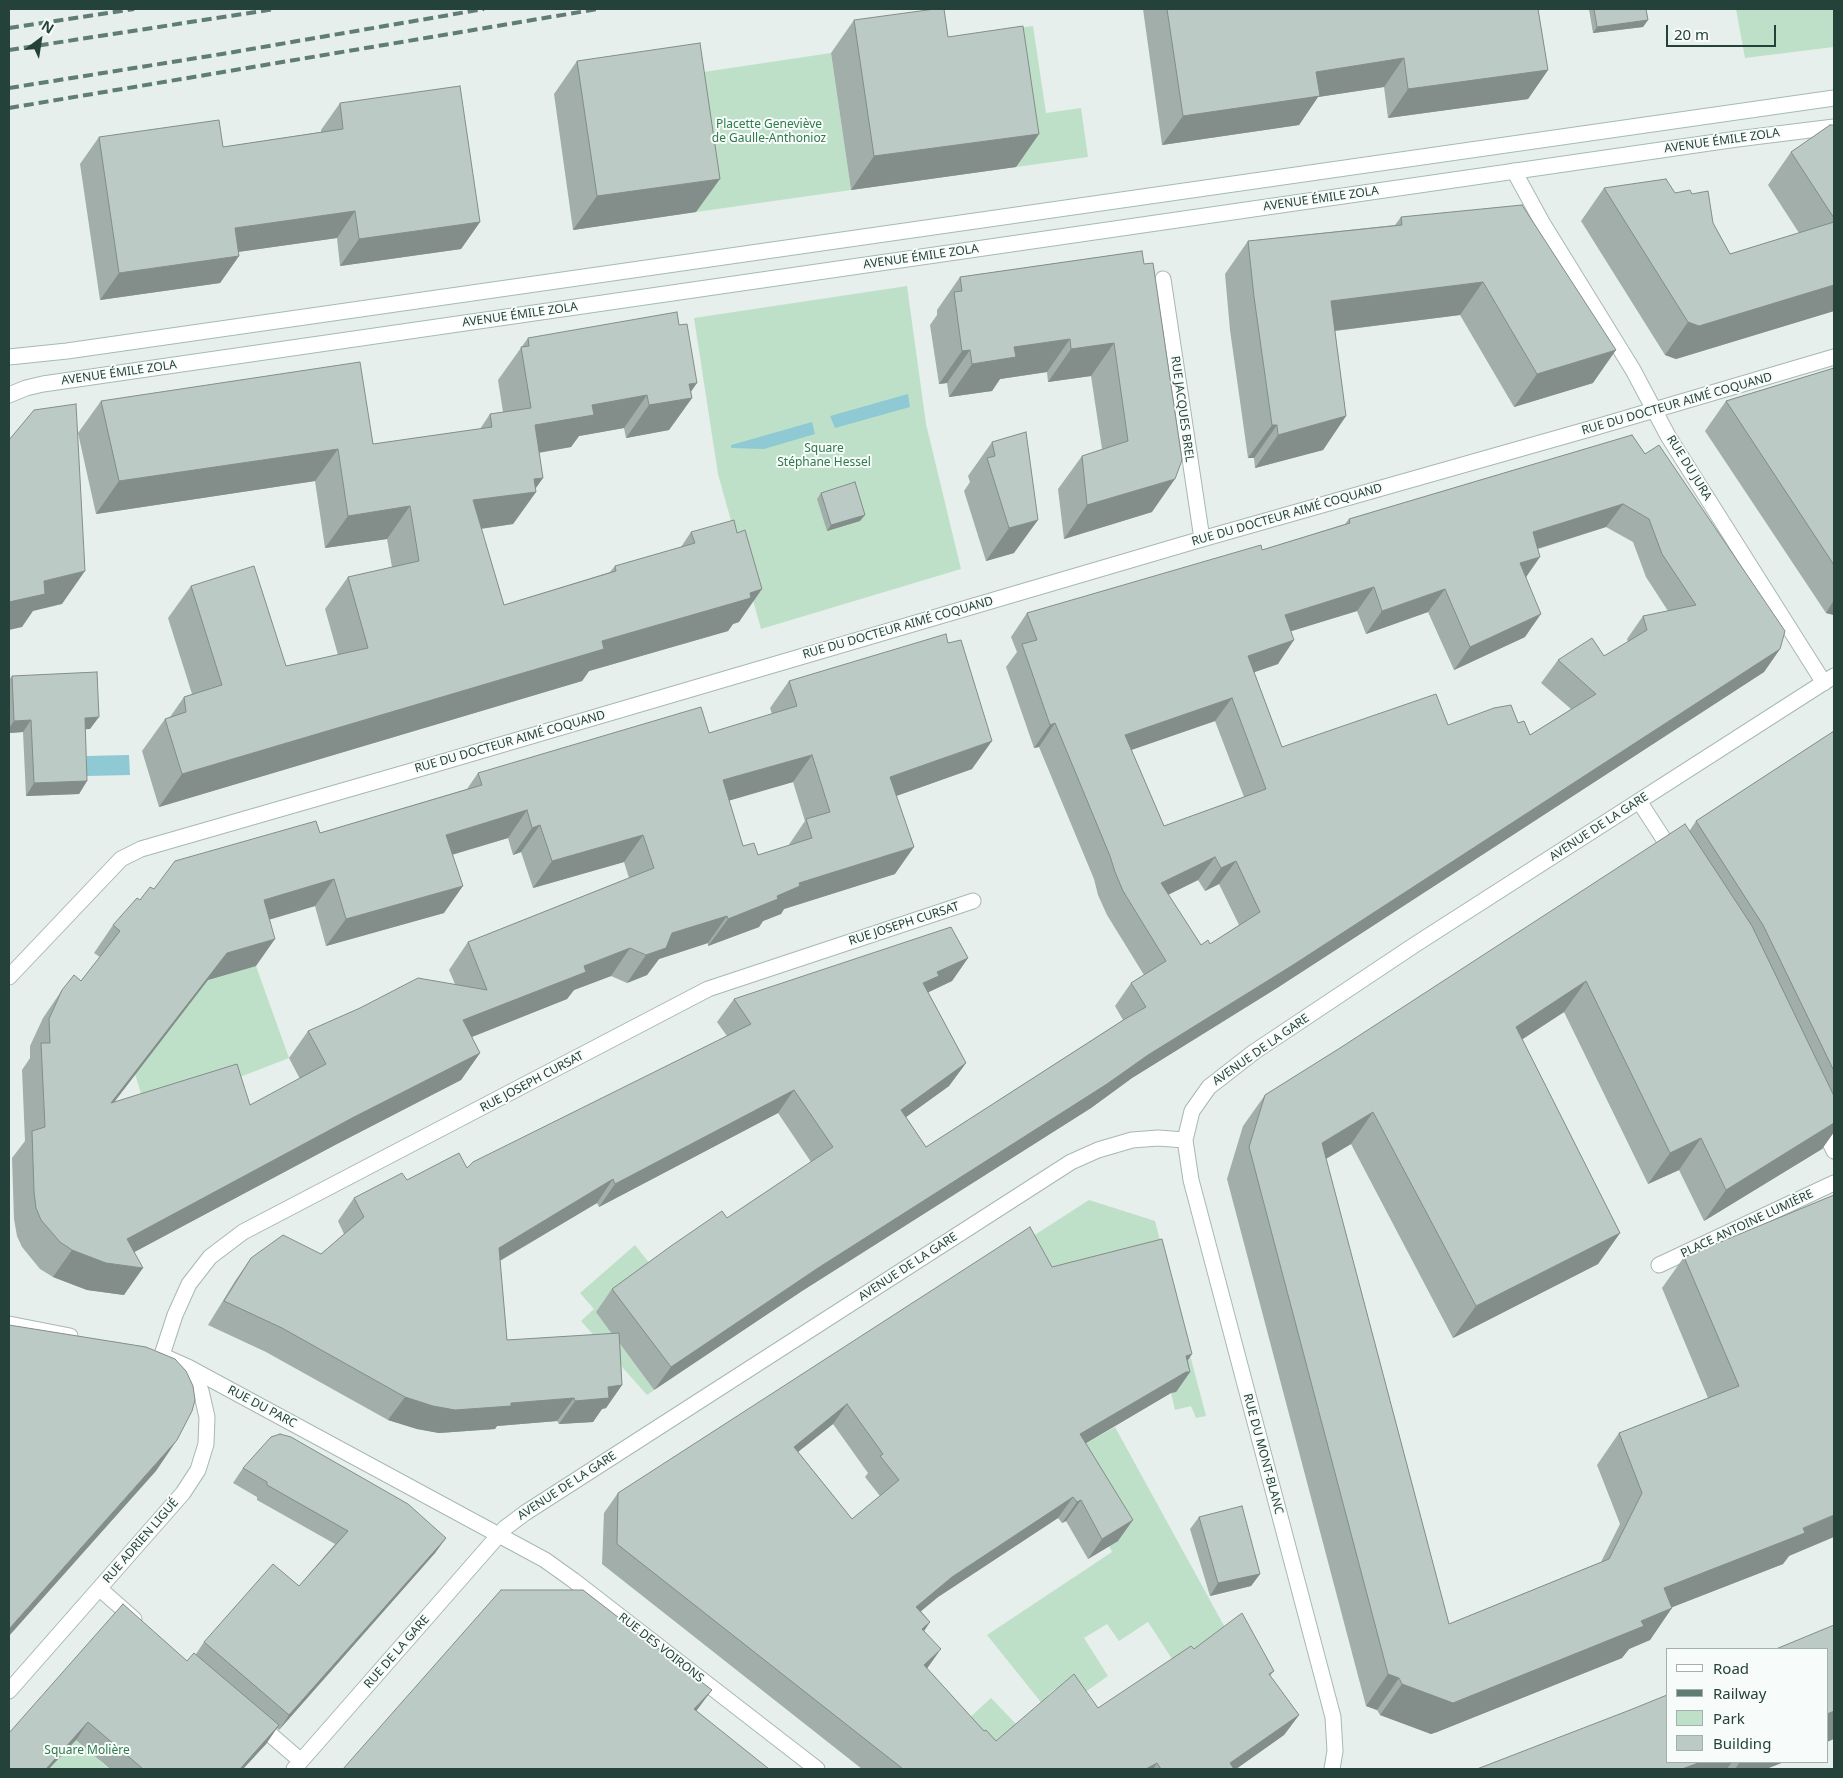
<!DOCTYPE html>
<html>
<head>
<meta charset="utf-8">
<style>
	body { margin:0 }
	#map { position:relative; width:1843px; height:1778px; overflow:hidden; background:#e6efeb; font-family:"Noto Sans",sans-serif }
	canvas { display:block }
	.frame { position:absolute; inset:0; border:10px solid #24423a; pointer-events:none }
	.legend { position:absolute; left:1666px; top:1648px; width:162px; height:115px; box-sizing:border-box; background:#f7fbf9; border:1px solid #a3b1ad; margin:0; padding:6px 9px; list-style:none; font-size:15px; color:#24423a }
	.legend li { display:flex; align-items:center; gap:10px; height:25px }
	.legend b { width:25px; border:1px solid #a3b1ad }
	.north { position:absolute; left:15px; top:15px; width:50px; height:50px; -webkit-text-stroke:4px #f7fbf9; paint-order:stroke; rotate:31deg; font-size:14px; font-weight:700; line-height:20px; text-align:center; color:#24423a }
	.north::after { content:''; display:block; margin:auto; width:18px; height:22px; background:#24423a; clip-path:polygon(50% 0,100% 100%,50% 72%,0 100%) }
	.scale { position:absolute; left:1666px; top:25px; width:110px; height:22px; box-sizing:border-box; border:2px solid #24423a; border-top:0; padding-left:6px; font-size:15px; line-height:18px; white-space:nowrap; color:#24423a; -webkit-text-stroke:4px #f7fbf9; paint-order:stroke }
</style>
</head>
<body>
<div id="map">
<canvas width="1843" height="1778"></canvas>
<div class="frame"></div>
<ul class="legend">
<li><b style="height:6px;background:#fff"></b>Road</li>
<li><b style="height:6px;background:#5f7d75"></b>Railway</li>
<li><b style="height:14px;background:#bfe0c8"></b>Park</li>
<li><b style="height:14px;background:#bbcac4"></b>Building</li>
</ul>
<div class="north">N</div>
<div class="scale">20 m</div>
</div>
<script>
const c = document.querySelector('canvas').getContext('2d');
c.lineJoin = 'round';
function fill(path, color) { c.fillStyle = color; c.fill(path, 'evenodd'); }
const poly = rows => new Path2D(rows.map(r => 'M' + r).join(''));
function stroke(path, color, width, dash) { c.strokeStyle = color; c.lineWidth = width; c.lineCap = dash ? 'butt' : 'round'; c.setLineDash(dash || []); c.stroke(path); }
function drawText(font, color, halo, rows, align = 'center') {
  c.font = font + ' "Noto Sans",sans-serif'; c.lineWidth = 4; c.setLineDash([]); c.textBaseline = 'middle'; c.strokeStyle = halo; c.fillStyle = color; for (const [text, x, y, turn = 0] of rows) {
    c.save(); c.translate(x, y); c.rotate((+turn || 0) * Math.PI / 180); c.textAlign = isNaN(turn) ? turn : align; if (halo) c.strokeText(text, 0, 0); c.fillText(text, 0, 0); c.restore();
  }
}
const green = poly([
	[1736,9,1834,9,1834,47,1745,58],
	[1033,26,1046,113,1081,108,1088,157,1016,167,995,31],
	[831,53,851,190,696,212,677,76],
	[907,286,926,424,961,569,761,629,718,474,694,318],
	[256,966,289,1058,147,1113,135,1074,208,980],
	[1089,1200,1155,1221,1206,1416,1196,1418,1191,1406,1175,1410,1171,1393,1176,1392,1097,1332,1016,1247],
	[635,1245,654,1269,610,1331,654,1390,647,1395,581,1321,594,1309,580,1293],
	[1115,1427,1228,1633,1180,1671,1148,1622,1119,1641,1107,1624,1084,1638,1108,1676,1067,1705,1055,1689,1048,1695,1059,1711,1052,1716,987,1635,1112,1552,1066,1455],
	[991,1698,1020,1728,993,1752,967,1720],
	[87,1727,100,1761,109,1769,49,1769]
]);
const water = poly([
	[908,394,910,407,835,428,830,416],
	[812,422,815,434,764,449,731,448,731,445],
	[129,755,130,775,87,776,87,756]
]);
const street = poly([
	[1514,171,1543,224,1633,370,1668,436,1824,683],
	[1163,279,1202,539],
	[1639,801,1674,855],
	[9,977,121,859,141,849,429,766,1202,539,1593,428,1834,357],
	[1820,1122,1834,1151],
	[1659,1265,1834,1183],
	[9,1324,70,1336],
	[161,1355,188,1367,545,1560,573,1580,817,1769],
	[162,1355,175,1315,189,1284,210,1257,243,1232,708,989,973,901],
	[100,1589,134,1619],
	[9,1691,183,1493,198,1470,206,1444,207,1417,201,1391,189,1368],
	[257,1723,301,1761],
	[294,1769,505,1528,525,1513,1071,1162,1098,1150,1132,1140,1158,1138,1185,1140],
	[1332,1769,1335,1751,1333,1717,1191,1180,1185,1140,1192,1111,1209,1087,1254,1052,1416,944,1834,676]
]);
const secondary = poly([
	[9,357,67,351,1834,98],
	[9,395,26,388,43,384,1737,139,1834,127]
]);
const rail = poly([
	[9,28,134,9],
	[9,50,275,9],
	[9,88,222,54,484,9],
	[9,108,598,9]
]);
const wall = poly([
	[1143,9,1538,9,1548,70,1528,99,1388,118,1384,87,1318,97,1299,125,1162,145],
	[1589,9,1646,9,1648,20,1643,27,1593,33],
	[854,20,948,37,1039,134,1016,167,851,190,831,53],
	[577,61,696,212,573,230,554,94],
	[340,103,480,222,461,249,340,266,337,238,238,252,239,256,220,283,100,300,80,164,99,137,223,147,321,132,321,130],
	[1834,125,1834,311,1676,359,1665,355,1581,221,1604,188,1675,193,1713,223,1730,254,1799,233,1768,185,1791,152],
	[1522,205,1593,383,1514,407,1460,315,1335,331,1346,416,1323,450,1255,468,1254,458,1248,458,1230,330,1225,274,1248,241,1395,225,1401,217],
	[1142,251,1152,512,1064,539,1058,489,1082,456,1102,449,1091,376,1048,382,1047,372,1000,379,992,391,949,397,947,383,939,384,930,325,937,315,937,310,960,277],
	[528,338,691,392,692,398,669,430,626,438,624,428,579,436,571,447,539,453,543,478,535,489,536,492,513,524,481,529,504,605,610,572,615,566,681,547,691,532,739,622,733,624,728,631,589,671,582,681,159,807,142,751,165,719,170,717,184,697,192,694,168,618,191,586,286,666,338,655,325,609,348,577,392,567,387,539,325,548,315,481,96,514,78,433,101,401,373,444,480,429,490,414,503,412,498,380],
	[1834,368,1834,615,1826,613,1705,431,1726,401],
	[1026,432,1014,553,986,561,964,491,970,482,968,476,992,442],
	[1632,435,1780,649,1764,672,1277,988,1132,1078,1091,1108,802,1291,654,1390,620,1344,622,1385,606,1408,602,1409,593,1422,559,1424,557,1421,497,1426,495,1429,439,1433,417,1429,388,1420,266,1352,208,1325,235,1281,251,1258,321,1254,344,1234,338,1221,354,1198,407,1180,467,1168,727,1036,717,1022,734,999,968,958,952,981,928,992,966,1063,949,1086,906,1117,926,1147,1123,1020,1115,1006,1131,983,1144,975,1107,915,1098,895,1094,879,1039,747,1034,748,1006,667,1017,652,1011,637,1027,613,1262,550,1345,524,1349,519],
	[1606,527,1633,542,1646,577,1668,611,1643,616,1627,639,1628,642,1604,656,1558,660,1541,683,1571,709,1530,735,1518,723,1448,725,1282,747,1254,672,1278,664,1291,631,1357,611,1366,634,1428,612,1454,670,1525,637,1526,578,1538,549],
	[1215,721,1244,797,1164,826,1131,750],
	[1198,880,1205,891,1219,884,1239,925,1210,944,1201,945,1168,895],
	[778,1113,811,1162,727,1218,612,1289,596,1312,612,1334,507,1340,500,1261,597,1203,599,1207],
	[821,493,860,521,827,531,817,499],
	[12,676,90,729,85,729,87,781,79,794,26,796,23,732,9,733,9,680],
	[789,681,972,769,896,796,895,874,784,909,781,914,763,921,759,927,708,946,708,943,659,959,647,975,627,983,611,976,574,990,567,999,472,1037,480,1053,461,1080,335,1145,134,1252,124,1295,87,1290,53,1277,40,1269,22,1247,17,1236,14,1219,12,1158,25,1141,22,1070,30,1058,30,1046,43,1018,62,990,81,981,100,957,94,953,113,925,140,900,154,889,320,833,467,789,478,773,709,733,772,714,770,708],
	[793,782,805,821,788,846,758,855,743,846,729,800],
	[508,838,513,855,521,852,533,888,624,862,629,878,468,942,449,970,455,984,308,1031,289,1058,300,1079,250,1105,113,1103,208,980,256,966,270,919,315,906,326,946,444,913,452,855],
	[1834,731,1834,1132,1822,1149,1704,1221,1679,1170,1648,1184,1564,1012,1522,1039,1620,1233,1598,1264,1453,1338,1351,1144,1326,1159,1449,1624,1601,1562,1620,1524,1597,1465,1619,1433,1708,1398,1662,1288,1684,1257,1834,1195,1789,1556,1783,1564,1672,1607,1650,1640,1629,1649,1622,1658,1437,1732,1431,1734,1380,1715,1377,1710,1366,1706,1227,1179,1243,1126,1265,1095,1690,830,1696,821],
	[1052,1267,1188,1361,1190,1372,1176,1392,1171,1393,1086,1443,1118,1541,1088,1559,1066,1521,1062,1523,1058,1518,938,1597,921,1611,930,1622,924,1631,927,1669,984,1731,996,1741,1098,1708,1194,1649,1274,1671,1270,1676,1299,1715,1284,1735,1236,1769,862,1769,602,1564,604,1513,618,1493],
	[833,1424,868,1473,865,1477,880,1496,852,1519,798,1452],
	[243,1468,446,1538,435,1553,279,1730,277,1728,266,1744,243,1769,110,1769,76,1740,9,1769,187,1661,196,1654,204,1642,299,1586,335,1544,257,1500,257,1497,233,1483],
	[1199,1517,1260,1574,1251,1586,1210,1596,1190,1529],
	[1667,1762,1784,1762,1766,1769,1477,1769]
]);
const shadedWall = poly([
	[1648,20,1643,27,1593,33,1597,27],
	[1404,58,1384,87,1318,97,1299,125,1162,145,1183,116,1316,72],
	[1548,70,1528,99,1388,118,1408,89],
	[1039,134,1016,167,851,190,874,156],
	[720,179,696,212,573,230,597,196],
	[355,211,337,238,216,255,235,228],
	[480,222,461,249,340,266,359,239],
	[239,256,220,283,100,300,119,273],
	[1483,282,1460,315,1308,334,1331,301],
	[1834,285,1834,311,1676,359,1665,355,1688,322],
	[1070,339,1047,372,1000,379,992,391,949,397,972,364,1014,347],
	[1114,343,1091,376,1048,382,1071,349],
	[970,350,947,383,939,384,962,351],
	[1616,350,1593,383,1514,407,1537,374],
	[697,383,686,399,692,398,669,430,626,438,649,405,689,384],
	[647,395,624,428,579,436,571,447,512,457,535,425,592,405],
	[1346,416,1323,450,1255,468,1278,435],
	[1272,425,1277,425,1254,458,1248,458],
	[338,449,315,481,96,514,119,481],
	[543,478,533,492,536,492,513,524,450,533,473,500,534,479],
	[1175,479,1152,512,1064,539,1087,505],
	[1623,504,1606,527,1517,555,1533,532],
	[410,506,387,539,325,548,348,516],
	[865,515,860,521,827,531,831,525],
	[1038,520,1014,553,986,561,1009,528],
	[1540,557,1524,580,1520,563],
	[85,571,62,604,33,611,22,627,9,630,9,602,44,581],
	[1374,587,1357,611,1269,638,1285,615],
	[762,589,739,622,733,624,728,631,589,671,582,681,159,807,182,774,602,641],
	[1445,589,1428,612,1366,634,1382,611],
	[1834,600,1834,615,1826,613],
	[1541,614,1525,637,1454,670,1470,647],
	[1294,640,1278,664,1232,680,1248,656],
	[1780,649,1764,672,1277,988,1132,1078,1091,1108,802,1291,654,1390,671,1367,818,1268,1148,1055],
	[1232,698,1215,721,1108,758,1125,735],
	[99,717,90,729,76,730,85,718],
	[31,720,23,732,9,733,9,728,14,721],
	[1055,723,1039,747,1034,748,1050,725],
	[992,741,972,769,871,805,890,777],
	[812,755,793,782,704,808,723,780],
	[87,781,79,794,26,796,34,783],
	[527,810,508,838,427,862,446,835],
	[540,825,521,852,513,855,532,828],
	[643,835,624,862,533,888,552,861],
	[914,847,895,874,784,909,781,914,763,921,759,927,708,946,728,919,777,896,799,883],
	[1215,857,1198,880,1145,906,1161,883],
	[1236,861,1219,884,1205,891,1221,868],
	[334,879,315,906,245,927,264,900],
	[463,886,444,913,326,946,346,919],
	[727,916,708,943,659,959,647,975,627,983,646,955,672,933],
	[275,939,256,966,208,980,92,1131,111,1103,227,953],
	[630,948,611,976,574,990,567,999,444,1048,463,1020,584,966],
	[968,958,952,981,927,993,923,983,937,972],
	[1586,981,1564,1012,1494,1058,1516,1027],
	[480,1053,461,1080,335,1145,112,1264,143,1268,124,1295,87,1290,53,1277,72,1250,127,1239,354,1117],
	[966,1063,949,1086,884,1133,901,1110],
	[794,1090,778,1113,599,1207,615,1184],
	[1373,1112,1351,1144,1300,1174,1322,1143],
	[1834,1123,1834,1132,1822,1149,1704,1221,1726,1190],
	[1701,1138,1679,1170,1648,1184,1670,1153],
	[613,1179,597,1203,482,1271,499,1248],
	[1620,1233,1598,1264,1453,1338,1476,1306],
	[1192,1354,1178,1375,1186,1356],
	[1186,1372,1190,1372,1176,1392,1171,1393,1066,1455,1080,1434],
	[622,1385,606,1408,602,1409,593,1422,559,1424,575,1401,608,1387],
	[405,1397,511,1403,574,1398,557,1421,497,1426,495,1429,439,1433,417,1429,388,1420],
	[847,1404,833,1424,779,1467,794,1447],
	[177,1440,156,1471,9,1636,9,1629],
	[1073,1497,1058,1518,938,1597,902,1627,916,1607,952,1577],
	[1081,1500,1066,1521,1062,1523,1077,1502],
	[1834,1515,1834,1537,1789,1556,1783,1564,1642,1619,1664,1588],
	[1133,1520,1118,1541,1088,1559,1102,1539],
	[446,1538,435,1553,279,1730,289,1715],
	[1260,1574,1251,1586,1210,1596,1218,1583],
	[1672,1608,1650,1640,1629,1649,1622,1658,1437,1732,1431,1734,1380,1715,1402,1684,1641,1621],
	[930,1622,916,1643,922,1629],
	[941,1649,926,1670,924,1665],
	[1388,1674,1399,1678,1377,1710,1366,1706],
	[712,1690,697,1710,680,1730,694,1709],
	[1834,1711,1834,1739,1827,1742,1827,1714],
	[1299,1715,1284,1735,1236,1769,1225,1769,1230,1763],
	[88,1722,76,1740,49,1769,46,1769],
	[279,1725,266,1744,243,1769,240,1769],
	[1701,1762,1732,1762,1727,1769,1682,1769],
	[1740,1762,1784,1762,1766,1769,1735,1769],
	[1157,1763,1153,1769,1146,1769]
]);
const building = poly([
	[935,9,944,9,948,37,1023,26,1039,134,874,156,854,20,935,9],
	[1167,9,1538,9,1548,70,1408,89,1404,58,1316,72,1320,96,1183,116,1167,9],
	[1594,9,1646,9,1648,20,1597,27,1594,9],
	[700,43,720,179,597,196,577,61,700,43],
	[460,86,480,222,359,239,355,211,235,228,239,256,119,273,99,137,219,120,223,147,343,129,340,103,460,86],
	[1830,125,1834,125,1834,218,1791,152,1830,125],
	[1666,179,1675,193,1690,190,1692,194,1708,191,1713,223,1730,254,1834,222,1834,285,1699,326,1688,322,1604,188,1666,179],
	[1522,205,1616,350,1537,374,1483,282,1331,301,1346,416,1278,435,1277,425,1272,425,1254,297,1248,241,1402,225,1401,217,1522,205],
	[1142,251,1144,264,1153,263,1182,460,1175,479,1087,505,1082,456,1128,441,1114,343,1071,349,1070,339,1014,347,1016,357,972,364,970,350,962,351,954,292,962,291,960,277,1142,251],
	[677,312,679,325,687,324,697,383,689,384,692,398,649,405,647,395,592,405,594,415,535,425,543,478,534,479,536,492,473,500,504,605,616,571,615,566,695,543,691,532,734,520,737,533,745,530,762,589,750,593,751,598,602,641,604,649,182,774,165,719,186,712,184,697,222,685,191,586,254,566,286,666,368,648,348,577,419,561,410,506,348,516,338,449,119,481,101,401,360,362,373,444,492,427,490,414,531,408,521,347,529,346,528,338,677,312],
	[1834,368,1834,565,1726,401,1834,368],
	[76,404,85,571,44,581,45,594,9,602,9,440,34,410,76,404],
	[1026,432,1038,520,1009,528,987,458,995,456,992,442,1026,432],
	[1632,435,1645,454,1659,445,1785,631,1780,649,1293,965,1148,1055,1107,1084,818,1268,671,1367,612,1289,671,1246,722,1211,727,1218,833,1147,794,1090,615,1184,613,1179,499,1248,507,1340,619,1333,622,1385,608,1387,609,1398,575,1401,574,1398,511,1403,511,1406,455,1410,433,1406,405,1397,282,1328,224,1301,251,1258,283,1235,321,1254,364,1217,354,1198,402,1173,407,1180,459,1153,467,1168,473,1162,751,1024,734,999,951,927,968,958,937,972,939,976,923,983,966,1063,901,1110,926,1147,1125,1019,1146,1007,1131,983,1166,961,1123,891,1115,872,1110,856,1055,723,1050,725,1022,644,1037,640,1027,613,1261,545,1262,550,1350,523,1349,519,1632,435],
	[1623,504,1649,519,1662,554,1696,605,1643,616,1647,630,1604,656,1592,638,1558,660,1596,694,1530,735,1524,721,1518,723,1511,705,1494,708,1448,725,1436,694,1282,747,1248,656,1294,640,1285,615,1374,587,1382,611,1445,589,1470,647,1541,614,1520,563,1540,557,1533,532,1623,504],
	[1232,698,1266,789,1164,826,1125,735,1232,698],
	[1215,857,1221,868,1236,861,1260,912,1210,944,1208,940,1201,945,1161,883,1215,857],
	[855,482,865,515,831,525,821,493,855,482],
	[946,634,948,643,961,640,992,741,890,777,914,847,799,883,800,886,777,896,778,899,728,919,727,916,672,933,666,948,646,955,630,948,584,966,586,972,463,1020,480,1053,354,1117,127,1239,143,1268,106,1263,72,1250,60,1242,41,1220,36,1208,34,1192,32,1131,45,1127,41,1043,50,1043,49,1019,62,990,74,975,81,981,120,931,113,925,137,898,140,900,150,887,154,889,175,861,316,821,320,833,482,785,478,773,701,707,709,733,797,706,789,681,946,634],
	[812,755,830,812,806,819,812,838,758,855,754,843,743,846,723,780,812,755],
	[527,810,532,828,540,825,552,861,643,835,654,868,468,942,487,990,418,978,360,1008,308,1031,326,1064,250,1105,237,1064,111,1103,227,953,275,939,264,900,334,879,346,919,463,886,446,835,527,810],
	[97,672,99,717,85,718,87,781,34,783,31,720,14,721,12,676,97,672],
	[1834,731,1834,1071,1763,925,1696,821,1834,731],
	[1685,824,1752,926,1834,1096,1834,1123,1726,1190,1701,1138,1670,1153,1586,981,1516,1027,1620,1233,1476,1306,1373,1112,1322,1143,1449,1624,1609,1559,1642,1493,1619,1433,1739,1386,1684,1257,1834,1195,1834,1515,1803,1528,1805,1533,1664,1588,1672,1608,1641,1621,1644,1626,1453,1703,1402,1684,1399,1678,1388,1674,1249,1147,1265,1095,1340,1048,1685,824],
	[1030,1227,1052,1267,1162,1239,1192,1354,1186,1356,1190,1372,1186,1372,1080,1434,1133,1520,1102,1539,1081,1500,1077,1502,1073,1497,952,1577,916,1607,930,1622,922,1629,941,1649,924,1665,984,1731,986,1730,996,1741,1074,1674,1098,1708,1191,1646,1194,1649,1242,1613,1274,1671,1269,1674,1299,1715,1230,1763,1234,1769,1161,1769,1157,1763,1146,1769,903,1769,617,1544,618,1493,1030,1227],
	[847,1404,883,1454,880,1456,899,1480,852,1519,794,1447,847,1404],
	[9,1325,146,1347,175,1359,186,1371,193,1386,195,1400,192,1411,177,1440,9,1629,9,1325],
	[280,1434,291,1437,408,1504,446,1538,289,1715,204,1642,273,1564,299,1586,348,1531,267,1485,267,1482,243,1468,271,1437,280,1434],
	[1242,1506,1260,1574,1218,1583,1199,1517,1242,1506],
	[501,1590,583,1590,712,1690,694,1709,769,1769,343,1769,501,1590],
	[123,1604,187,1661,194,1653,279,1725,240,1769,143,1769,88,1722,46,1769,9,1769,9,1733,123,1604],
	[1834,1625,1834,1711,1827,1714,1827,1649,1776,1649,1834,1625],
	[1667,1695,1667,1762,1701,1762,1682,1769,1477,1769,1630,1710,1667,1695]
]);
const parkNames = [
	["Placette Geneviève",769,125],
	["de Gaulle-Anthonioz",769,139],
	["Square",824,449],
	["Stéphane Hessel",824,463],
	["Square Molière",87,1751]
];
const streetNames = [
	["AVENUE ÉMILE ZOLA",1722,141,-8],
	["AVENUE ÉMILE ZOLA",1321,199,-8],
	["AVENUE ÉMILE ZOLA",921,257,-8],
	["AVENUE ÉMILE ZOLA",520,315,-8],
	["AVENUE ÉMILE ZOLA",119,373,-8],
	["RUE DU DOCTEUR AIMÉ COQUAND",1677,404,-16],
	["RUE JACQUES BREL",1182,409,82],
	["RUE DU JURA",1689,468,58],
	["RUE DU DOCTEUR AIMÉ COQUAND",1287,515,-16],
	["RUE DU DOCTEUR AIMÉ COQUAND",898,628,-16],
	["RUE DU DOCTEUR AIMÉ COQUAND",510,742,-16],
	["AVENUE DE LA GARE",1599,827,-33],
	["RUE JOSEPH CURSAT",904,924,-18],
	["AVENUE DE LA GARE",1261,1050,-35],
	["RUE JOSEPH CURSAT",532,1082,-28],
	["PLACE ANTOINE LUMIÈRE",1747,1224,-25],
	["AVENUE DE LA GARE",908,1267,-33],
	["RUE DU PARC",262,1407,28],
	["RUE DU MONT-BLANC",1263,1454,75],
	["AVENUE DE LA GARE",567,1486,-33],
	["RUE ADRIEN LIGUÉ",141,1541,-49],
	["RUE DES VOIRONS",661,1648,38],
	["RUE DE LA GARE",397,1652,-49]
];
fill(green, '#bfe0c8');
fill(water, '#8ec9d4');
stroke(street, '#a8b8b2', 17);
stroke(secondary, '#a4bbb3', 17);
stroke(street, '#fff', 15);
stroke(secondary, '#fff', 15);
stroke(rail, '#5f7d75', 4, [10, 5]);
fill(wall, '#a1aea9');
fill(shadedWall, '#838d89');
fill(building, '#bbcac4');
stroke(building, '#838d89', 1);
drawText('12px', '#2d7a4b', '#f7fbf9', parkNames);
drawText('12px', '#24423a', '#f7fbf9', streetNames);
</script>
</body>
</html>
